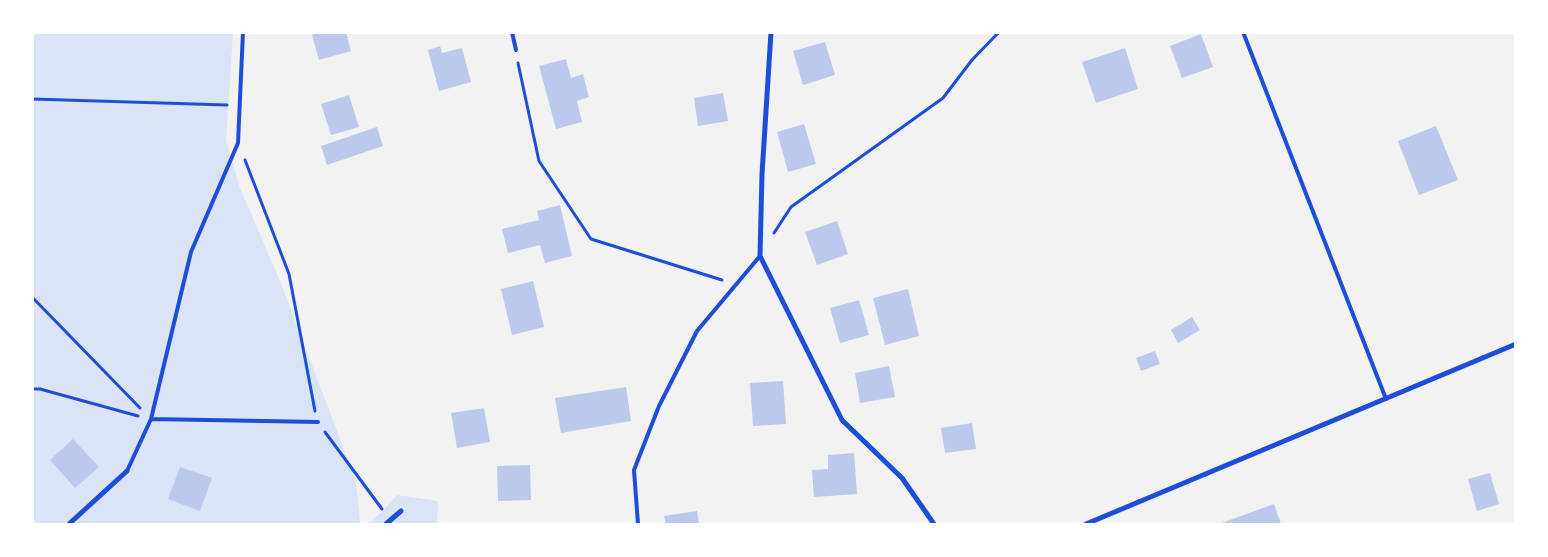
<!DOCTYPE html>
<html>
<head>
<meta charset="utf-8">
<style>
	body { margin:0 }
	#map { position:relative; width:1548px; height:557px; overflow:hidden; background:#f2f2f2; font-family:"DejaVu Sans",sans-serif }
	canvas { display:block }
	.frame { position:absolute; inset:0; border:34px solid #fff; pointer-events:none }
</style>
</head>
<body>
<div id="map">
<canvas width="1548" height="557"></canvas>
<div class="frame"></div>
</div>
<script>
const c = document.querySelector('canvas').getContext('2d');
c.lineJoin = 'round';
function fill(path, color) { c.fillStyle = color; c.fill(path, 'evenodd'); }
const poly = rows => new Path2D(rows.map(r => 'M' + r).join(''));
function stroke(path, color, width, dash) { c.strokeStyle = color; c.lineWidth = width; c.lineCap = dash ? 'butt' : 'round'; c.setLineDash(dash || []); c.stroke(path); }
const green = poly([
	[32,33,233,33,226,140,240,188,282,286,356,481,360,524,33,524],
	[397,495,438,501,437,524,367,524,383,511]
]);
const building = poly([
	[321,32,346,32,351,51,319,60,312,35],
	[1201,34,1213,67,1182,78,1170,46],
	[825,42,835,75,803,85,793,51],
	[440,46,442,53,462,48,471,82,439,91,428,50],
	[1125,48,1138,89,1096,103,1082,62],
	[566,59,571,78,583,74,589,97,577,101,582,122,556,129,539,66],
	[723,93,728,121,698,126,694,98],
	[349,95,359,127,331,135,321,104],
	[804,124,816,164,788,172,777,132],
	[1436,126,1458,180,1419,195,1398,141],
	[377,127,383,146,327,165,321,146],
	[560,205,572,256,545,263,540,245,508,253,502,229,539,220,537,211],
	[837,221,848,254,817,265,805,232],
	[533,281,544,327,512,335,501,289],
	[908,289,919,336,885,345,873,298],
	[859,300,869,335,840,343,830,308],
	[1192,317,1200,330,1178,343,1171,330],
	[1155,351,1160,364,1141,371,1136,358],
	[889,366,895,397,860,403,855,373],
	[783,381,786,424,753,426,750,383],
	[626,387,631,421,561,433,555,398],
	[484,408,490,442,457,448,451,413],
	[972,423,976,449,945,453,941,428],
	[73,439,99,467,75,488,50,460],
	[854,453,857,494,814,497,812,470,828,469,828,455],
	[530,465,531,500,498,501,497,466],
	[180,467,212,478,200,511,168,499],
	[1490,473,1499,504,1477,511,1468,479],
	[1274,504,1281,524,1219,524],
	[697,511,699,524,666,524,664,516]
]);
const path = poly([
	[518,63,539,161,591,239,722,280],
	[32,99,227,105],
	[245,160,289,274,315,411],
	[774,233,791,207,943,98,972,60,999,32],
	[32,297,140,408],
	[32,389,40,389,138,416],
	[325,432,382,509]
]);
const service = poly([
	[512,32,516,50],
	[1243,32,1386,399],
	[151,419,318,422],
	[127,471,151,419,191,252,238,143,243,32],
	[638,524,634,470,659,406,697,331,760,256]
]);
const minor = poly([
	[771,32,762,174,760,256,842,420,902,478,934,524],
	[69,524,127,471],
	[386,524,401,511],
	[1086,524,1516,344]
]);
fill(green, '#dbe4f7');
fill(building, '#bdc9ec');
stroke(path, '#1d4ed8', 3);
stroke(service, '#1d4ed8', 4);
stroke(minor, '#1d4ed8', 5);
</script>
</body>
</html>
